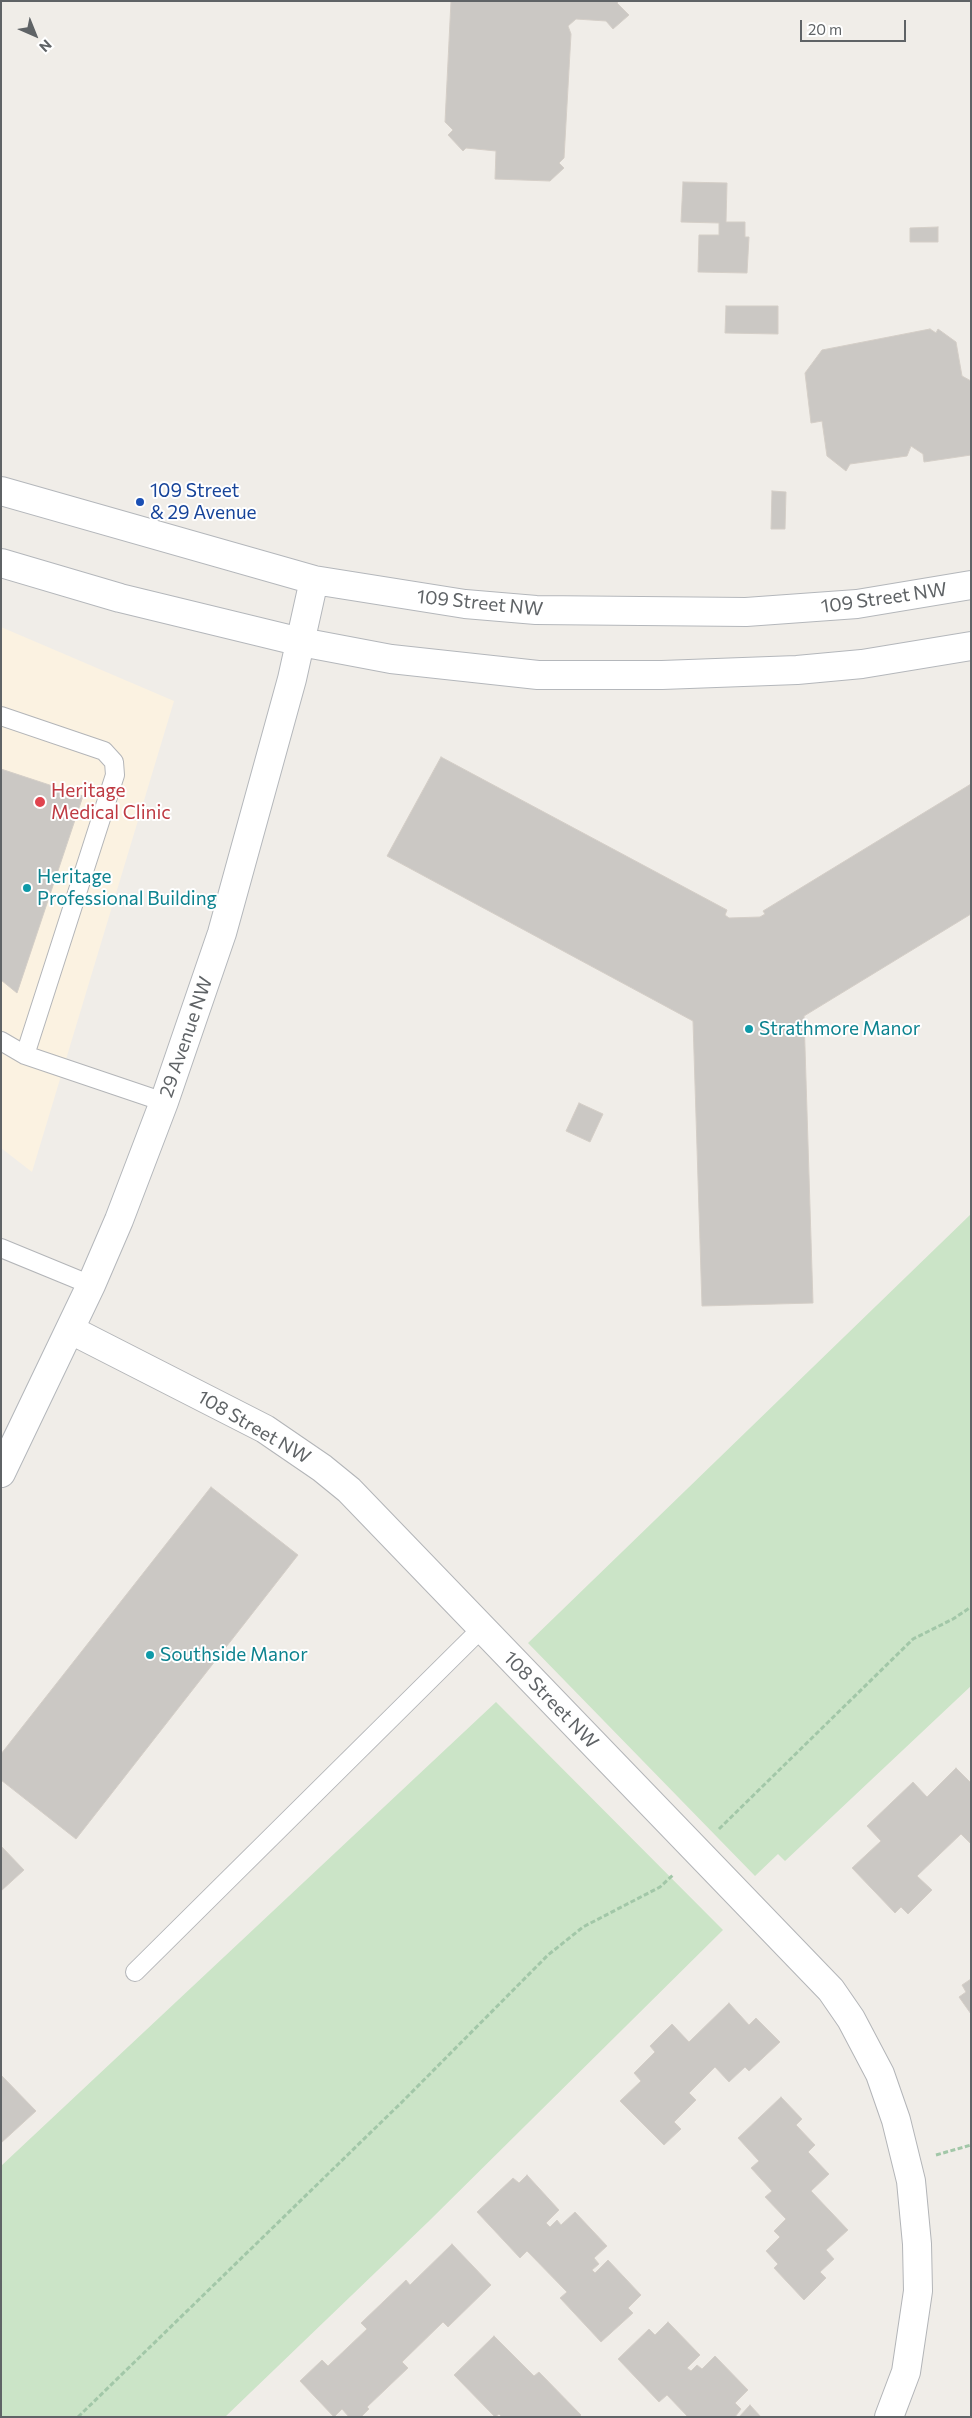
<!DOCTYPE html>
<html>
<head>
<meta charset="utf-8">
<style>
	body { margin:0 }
	#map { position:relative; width:972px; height:2418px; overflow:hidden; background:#f0ede8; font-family:Commissioner,sans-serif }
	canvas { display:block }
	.frame { position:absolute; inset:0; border:2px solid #5f6366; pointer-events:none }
	.north { position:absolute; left:10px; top:10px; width:50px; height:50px; -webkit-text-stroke:4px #fff; paint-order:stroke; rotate:136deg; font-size:14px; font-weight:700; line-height:20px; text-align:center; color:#5f6366 }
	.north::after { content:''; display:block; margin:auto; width:18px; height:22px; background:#5f6366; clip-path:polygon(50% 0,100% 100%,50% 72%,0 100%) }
	.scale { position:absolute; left:800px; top:20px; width:106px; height:22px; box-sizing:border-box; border:2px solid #5f6366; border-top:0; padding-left:6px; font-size:15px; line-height:18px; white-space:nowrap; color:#5f6366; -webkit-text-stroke:4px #fff; paint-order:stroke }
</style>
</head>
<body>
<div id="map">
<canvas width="972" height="2418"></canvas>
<div class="frame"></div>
<div class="north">N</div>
<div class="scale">20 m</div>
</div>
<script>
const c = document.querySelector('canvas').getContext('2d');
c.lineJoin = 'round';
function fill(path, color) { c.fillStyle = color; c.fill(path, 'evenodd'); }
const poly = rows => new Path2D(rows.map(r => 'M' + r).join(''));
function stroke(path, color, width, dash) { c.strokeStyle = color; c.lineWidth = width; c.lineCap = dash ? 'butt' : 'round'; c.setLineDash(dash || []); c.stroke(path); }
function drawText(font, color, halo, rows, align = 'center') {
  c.font = font + ' Commissioner,sans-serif'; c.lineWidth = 4; c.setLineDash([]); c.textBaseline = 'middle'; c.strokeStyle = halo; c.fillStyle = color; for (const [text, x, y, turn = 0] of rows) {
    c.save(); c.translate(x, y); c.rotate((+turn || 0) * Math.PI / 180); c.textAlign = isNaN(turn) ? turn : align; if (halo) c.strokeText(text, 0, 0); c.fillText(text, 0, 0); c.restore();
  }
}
const commercial = poly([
	[1,627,174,701,32,1172,1,1148]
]);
const green = poly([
	[971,1214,971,1686,785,1861,778,1854,755,1876,528,1643],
	[496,1702,723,1930,428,2222,225,2417,1,2417,1,2166]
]);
const building = poly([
	[451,1,619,1,617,3,629,15,613,29,606,21,576,19,568,26,571,34,564,158,559,163,564,168,550,181,495,179,496,151,466,148,463,151,448,135,453,130,445,122,451,1],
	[683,182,727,183,726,222,745,222,745,237,749,237,747,273,698,272,699,235,719,235,719,223,681,222,683,182],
	[938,227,938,242,910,242,910,228,938,227],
	[726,306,778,306,778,334,725,333,726,306],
	[930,329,936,333,938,329,956,342,962,376,971,381,971,455,924,462,923,454,911,446,907,456,850,464,846,471,827,456,822,421,811,423,805,373,822,350,930,329],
	[772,491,786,492,785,529,771,529,772,491],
	[441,757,727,910,725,915,729,918,760,917,765,914,763,911,971,784,971,914,804,1016,813,1303,702,1306,693,1021,387,856,441,757],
	[1,769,83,796,17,993,1,980,1,769],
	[579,1103,603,1114,590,1142,566,1131,579,1103],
	[211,1487,298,1555,76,1839,1,1780,1,1754,211,1487],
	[956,1768,971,1783,971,1844,961,1834,917,1876,932,1890,908,1914,901,1907,895,1913,852,1868,881,1841,867,1826,913,1782,927,1797,956,1768],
	[1,1846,24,1870,1,1891,1,1846],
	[971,1979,971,2014,959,1997,966,1992,962,1985,971,1979],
	[729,2003,749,2025,756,2018,780,2042,749,2071,745,2067,729,2082,715,2067,689,2093,696,2100,674,2122,681,2129,664,2145,620,2101,641,2081,634,2073,655,2052,650,2046,672,2024,689,2042,729,2003],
	[1,2075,36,2111,1,2143,1,2075],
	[781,2097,802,2119,796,2125,815,2145,808,2152,829,2174,811,2191,848,2230,826,2250,834,2259,820,2272,826,2278,804,2300,774,2268,778,2264,766,2251,780,2237,774,2231,786,2219,765,2197,772,2191,751,2168,759,2161,738,2138,781,2097],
	[527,2175,559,2210,546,2223,550,2227,557,2220,561,2225,575,2212,607,2246,594,2258,599,2264,592,2270,595,2273,608,2260,641,2295,628,2308,633,2313,601,2342,560,2298,567,2292,527,2251,520,2258,477,2212,513,2178,519,2183,527,2175],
	[452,2244,491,2285,448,2327,443,2322,402,2362,408,2368,367,2407,369,2409,361,2417,349,2417,342,2409,334,2417,300,2381,322,2360,328,2366,367,2329,361,2323,406,2280,410,2285,452,2244],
	[668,2322,700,2355,687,2368,691,2371,697,2365,702,2369,715,2356,748,2390,735,2403,741,2409,735,2417,688,2417,667,2395,659,2402,618,2359,649,2329,655,2335,668,2322],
	[494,2336,534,2376,539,2372,581,2415,579,2417,502,2417,499,2414,495,2417,454,2375,494,2336],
	[750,2405,761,2417,739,2417,750,2405]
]);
const path = poly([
	[719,1829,913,1639,953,1619,971,1607],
	[936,2155,971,2145],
	[78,2417,402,2102,548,1955,583,1927,660,1887,674,1874]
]);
const lane = poly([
	[1,716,104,751,114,762,115,775,25,1055],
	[1,1041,25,1055,164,1102],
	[1,1248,91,1285],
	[135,1972,482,1628]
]);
const street = poly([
	[71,1330,265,1429,322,1468,349,1490,831,1990,851,2019,880,2074,896,2120,911,2181,917,2244,918,2291,906,2372,889,2417]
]);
const secondary = poly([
	[1,491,314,580,465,604,536,610,746,612,857,604,971,585],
	[1,563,120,598,301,642,391,659,538,675,662,675,797,670,862,664,971,646],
	[1,1473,91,1285,119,1220,164,1102,222,933,292,679,314,580]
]);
const markers = [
	[140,502,5,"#1a4fb4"],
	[40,802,6,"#e0444e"],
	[27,888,5,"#0f9aa8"],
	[749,1029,5,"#0f9aa8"],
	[150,1655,5,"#0f9aa8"]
];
const transitNames = [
	["109 Street",150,491],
	["& 29 Avenue",150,513]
];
const streetNames = [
	["109 Street NW",884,598,-8],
	["109 Street NW",480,603,6],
	["29 Avenue NW",186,1037,-71],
	["108 Street NW",254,1427,30],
	["108 Street NW",551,1700,46]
];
const healthNames = [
	["Heritage",51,791],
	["Medical Clinic",51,813]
];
const cultureNames = [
	["Heritage",37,877],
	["Professional Building",37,899],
	["Strathmore Manor",759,1029],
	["Southside Manor",160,1655]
];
fill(commercial, '#fbf2e1');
fill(green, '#cbe4c7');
fill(building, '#cbc8c4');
stroke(building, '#d4cec7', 1);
stroke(lane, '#b3b5b8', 20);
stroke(street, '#b3b5b8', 30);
stroke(secondary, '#b4b7bb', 30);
stroke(path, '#a2c7a8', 3, [5, 2.5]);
stroke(lane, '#fff', 18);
stroke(street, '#fff', 28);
stroke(secondary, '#fff', 28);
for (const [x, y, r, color] of markers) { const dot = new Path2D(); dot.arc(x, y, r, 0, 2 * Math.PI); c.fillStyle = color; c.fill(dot); stroke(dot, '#fff', 2); }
drawText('19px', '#164399', '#fff', transitNames, 'left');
drawText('19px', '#5f6366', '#fff', streetNames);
drawText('19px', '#be3a42', '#fff', healthNames, 'left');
drawText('19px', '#0d838f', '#fff', cultureNames, 'left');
</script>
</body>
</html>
